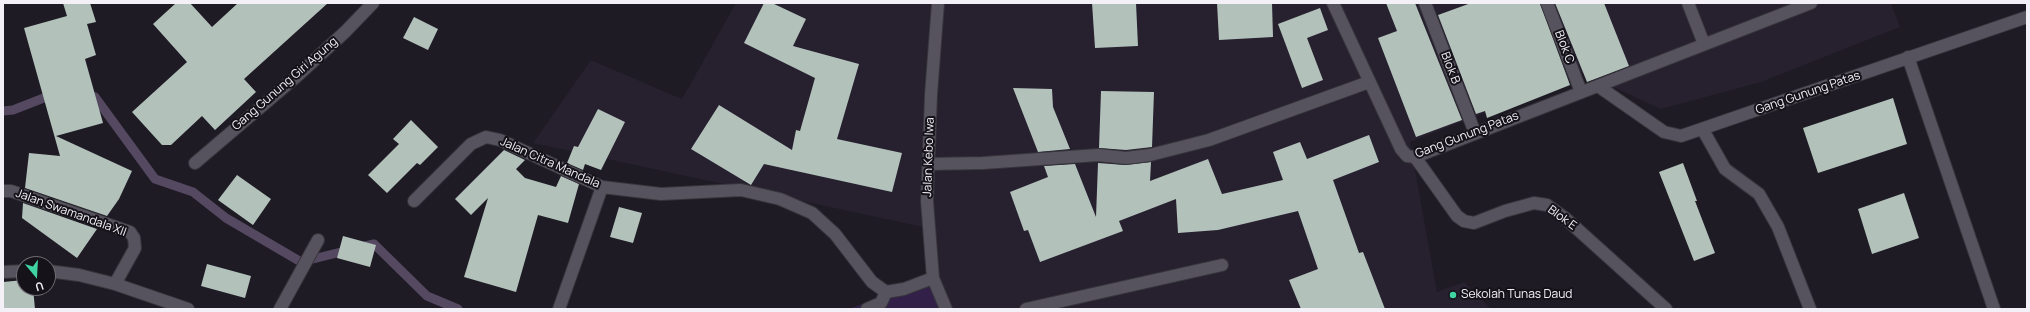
<!DOCTYPE html>
<html>
<head>
<meta charset="utf-8">
<style>
	body { margin:0 }
	#map { position:relative; width:2030px; height:312px; overflow:hidden; background:#1e1b24; font-family:Manrope,sans-serif }
	canvas { display:block }
	.frame { position:absolute; inset:0; border:4px solid #f3f1f7; pointer-events:none }
	.north { position:absolute; left:16px; top:256px; width:40px; height:40px; box-sizing:border-box; background:#15121a; border:1px solid #6e6b72; border-radius:50%; rotate:162deg; font-size:11px; font-weight:700; line-height:16px; text-align:center; color:#f3f1f7 }
	.north::after { content:''; display:block; margin:auto; width:14px; height:18px; background:#3fd4a2; clip-path:polygon(50% 0,100% 100%,50% 72%,0 100%) }
</style>
</head>
<body>
<div id="map">
<canvas width="2030" height="312"></canvas>
<div class="frame"></div>
<div class="north">U</div>
</div>
<script>
const c = document.querySelector('canvas').getContext('2d');
c.lineJoin = 'round';
function fill(path, color) { c.fillStyle = color; c.fill(path, 'evenodd'); }
const poly = rows => new Path2D(rows.map(r => 'M' + r).join(''));
function stroke(path, color, width, dash) { c.strokeStyle = color; c.lineWidth = width; c.lineCap = dash ? 'butt' : 'round'; c.setLineDash(dash || []); c.stroke(path); }
function drawText(font, color, halo, rows, align = 'center') {
  c.font = font + ' Manrope,sans-serif'; c.lineWidth = 4; c.setLineDash([]); c.textBaseline = 'middle'; c.strokeStyle = halo; c.fillStyle = color; for (const [text, x, y, turn = 0] of rows) {
    c.save(); c.translate(x, y); c.rotate((+turn || 0) * Math.PI / 180); c.textAlign = isNaN(turn) ? turn : align; if (halo) c.strokeText(text, 0, 0); c.fillText(text, 0, 0); c.restore();
  }
}
const built = poly([
	[736,3,1891,3,1900,27,1761,82,1661,109,1580,72,1516,101,1410,142,1437,292,1464,282,1491,309,942,309,932,229,533,143,591,60,682,99]
]);
const green = poly([
	[929,279,942,309,849,309]
]);
const stream = poly([
	[86,95,95,97,155,179,193,192,226,218,301,262,349,250],
	[3,111,13,110,54,94],
	[361,247,374,244,427,296,458,309]
]);
const building = poly([
	[63,3,90,3,96,22,87,24,96,55,85,59,103,123,56,136,132,171,119,199,107,216,25,188,29,153,60,156,24,28,67,16],
	[176,3,190,3,212,27,238,3,328,3,244,79,256,92,215,130,202,116,171,145,162,145,132,112,187,62,153,24],
	[764,3,772,3,806,19,793,46,859,64,837,139,902,153,892,192,764,164,751,185,691,149,719,105,792,150,796,130,800,131,815,78,744,43],
	[1092,3,1136,3,1138,46,1095,48],
	[1217,3,1272,3,1273,37,1219,40],
	[1386,3,1415,3,1462,120,1416,137,1378,38,1397,31],
	[1471,3,1540,3,1570,85,1487,118,1485,111,1476,114,1438,15],
	[1555,3,1604,3,1629,66,1587,82],
	[1320,8,1328,30,1307,38,1323,80,1302,88,1278,24],
	[414,17,438,29,428,50,403,38],
	[1013,88,1052,89,1053,107,1070,149,1038,152],
	[1101,91,1154,92,1152,147,1126,150,1099,148],
	[1893,98,1907,144,1818,173,1803,128],
	[598,109,625,122,601,170,585,164,583,170,567,163,574,146,578,147],
	[411,120,438,147,420,165,417,163,387,193,368,175,399,144,393,139],
	[1369,135,1379,162,1333,180,1359,253,1363,252,1385,309,1301,309,1289,280,1318,269,1298,211,1218,230,1178,233,1176,199,1119,221,1123,231,1040,262,1028,230,1024,231,1010,192,1048,177,1044,166,1075,164,1096,217,1098,163,1125,165,1151,162,1150,181,1208,159,1222,194,1283,180,1273,152,1300,142,1307,159],
	[504,150,525,160,516,169,525,178,556,187,561,176,579,184,568,223,538,215,516,292,464,277,488,198,471,215,455,199],
	[1683,163,1697,201,1695,201,1715,253,1694,261,1659,172],
	[237,175,271,199,253,225,218,200],
	[1904,193,1919,238,1872,254,1858,209],
	[23,203,97,229,77,258,22,218],
	[619,207,642,213,633,243,610,237],
	[343,236,376,245,370,267,337,258],
	[207,264,251,276,245,298,201,286],
	[24,280,24,288,33,288,35,309,3,309,3,282]
]);
const lane = poly([
	[1026,309,1222,265]
]);
const street = poly([
	[1333,3,1401,149,1407,156,1415,157,1811,3],
	[1425,3,1475,133],
	[1547,3,1581,92],
	[1688,3,1704,44],
	[1908,57,1994,309],
	[1598,86,1664,132,1681,136,2027,17],
	[1703,130,1725,169,1759,194,1778,227,1810,309],
	[1415,157,1457,216,1464,221,1474,223,1505,211,1534,203,1547,205,1565,218,1666,309],
	[195,163,296,77,345,32,373,3],
	[928,164,983,163,1098,155,1126,158,1150,155,1209,140,1369,82],
	[3,191,11,191,130,232,134,238,135,248,115,284],
	[414,201,471,144,486,137,500,140,602,187,661,194,741,190,780,199,812,213,835,234,872,282,886,292,904,289,933,278],
	[48,271,79,275,115,284,188,309],
	[3,272,24,271],
	[280,309,318,240],
	[559,309,602,187],
	[867,309,881,303,886,292]
]);
const secondary = poly([
	[938,3,931,95,927,201,933,278,946,309]
]);
const markers = [
	[1453,295,4,"#3fd4a2"]
];
const streetNames = [
	["Blok C",1564,47,69],
	["Blok B",1450,68,69],
	["Gang Gunung Giri Agung",285,84,-41],
	["Gang Gunung Patas",1808,93,-19],
	["Gang Gunung Patas",1467,135,-21],
	["Jalan Kebo Iwa",929,157,-88],
	["Jalan Citra Mandala",550,163,24],
	["Jalan Swamandala XII",71,213,20],
	["Blok E",1562,218,36]
];
const poiNames = [
	["Sekolah Tunas Daud",1461,295]
];
fill(built, '#26202f');
fill(green, '#322049');
stroke(stream, '#554962', 9);
fill(building, '#b3c1bb');
stroke(lane, '#37353c', 14);
stroke(street, '#37353c', 14);
stroke(secondary, '#37353c', 14);
stroke(lane, '#57535e', 12);
stroke(street, '#57535e', 12);
stroke(secondary, '#57535e', 12);
for (const [x, y, r, color] of markers) { const dot = new Path2D(); dot.arc(x, y, r, 0, 2 * Math.PI); c.fillStyle = color; c.fill(dot); stroke(dot, '#15121a', 1.5); }
drawText('12px', '#f3f1f7', '#15121a', streetNames);
drawText('12px', '#f3f1f7', '#15121a', poiNames, 'left');
</script>
</body>
</html>
